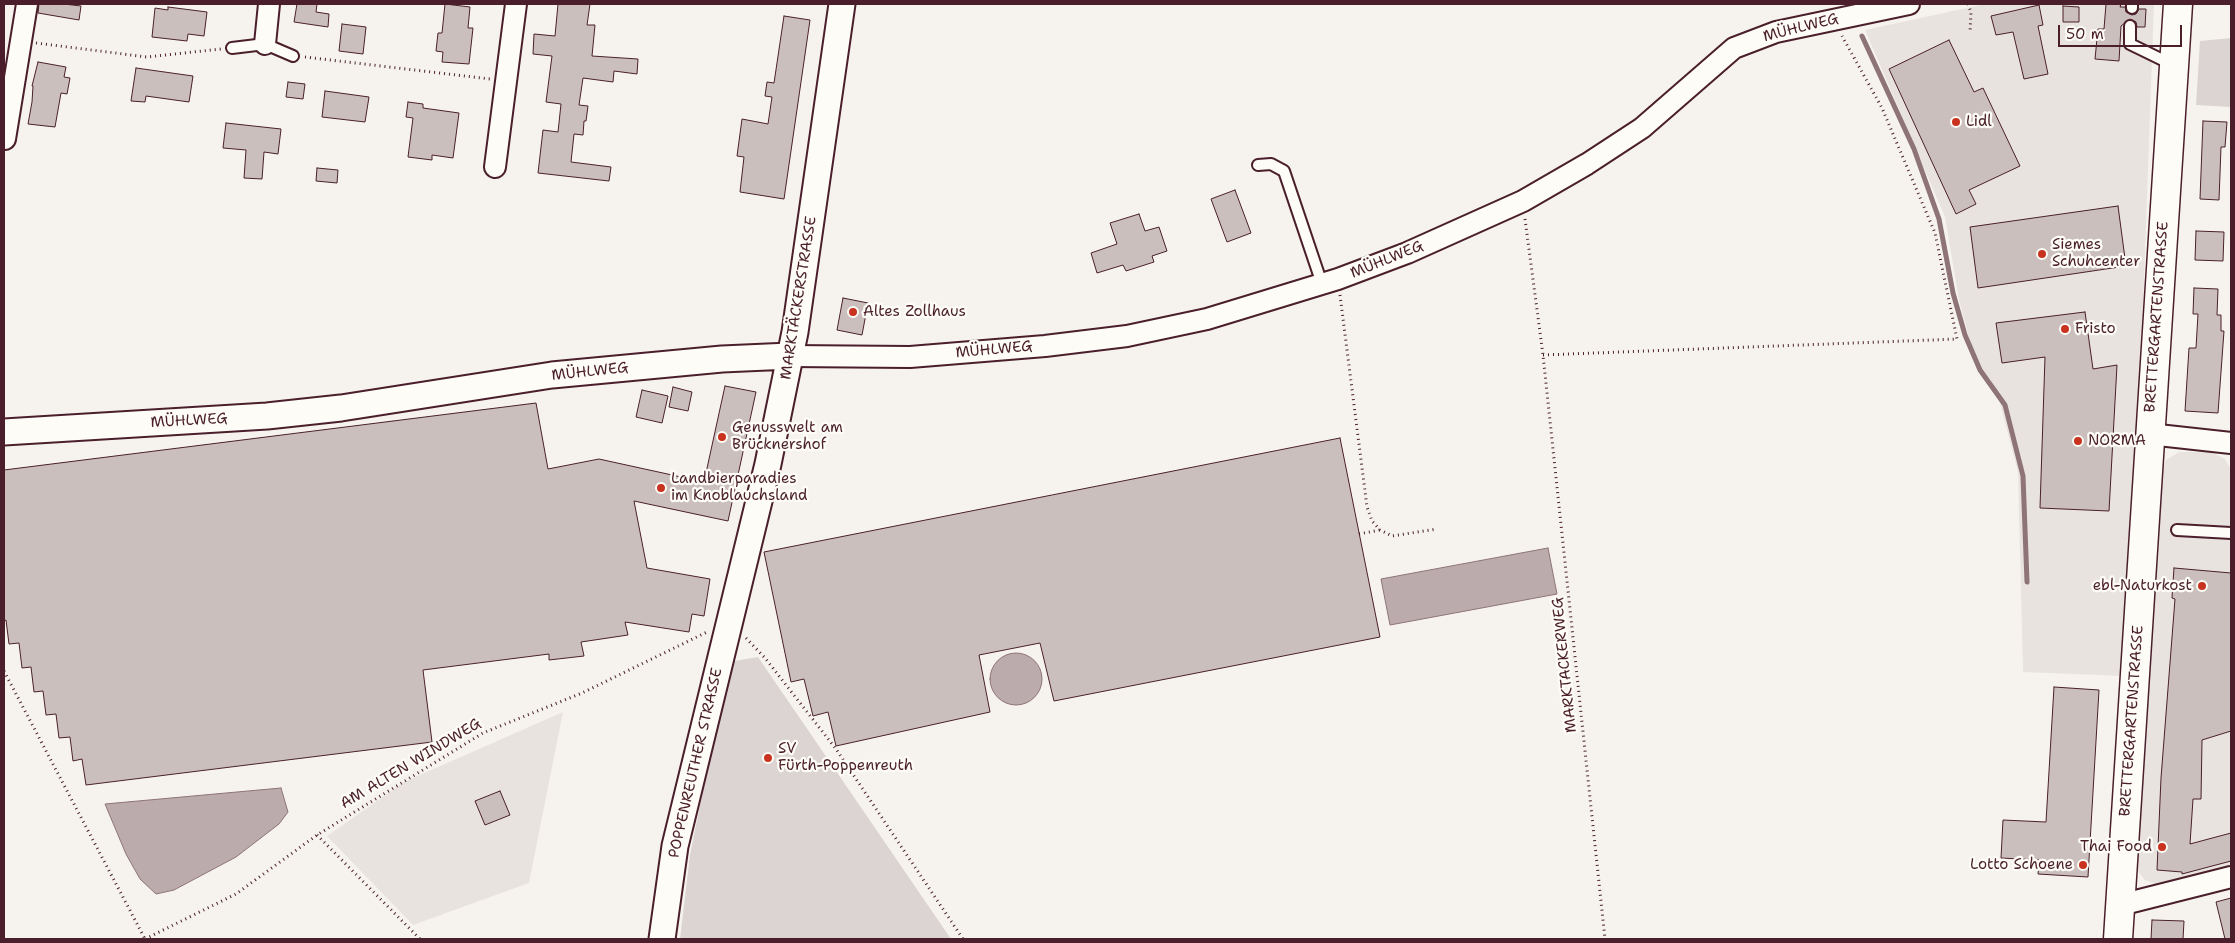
<!DOCTYPE html>
<html>
<head>
<meta charset="utf-8">
<style>
	body { margin:0 }
	#map { position:relative; width:2235px; height:943px; overflow:hidden; background:#f6f3ef; font-family:"Shantell Sans",sans-serif }
	canvas { display:block }
	.frame { position:absolute; inset:0; border:5px solid #4a1f2b; pointer-events:none }
	.scale { position:absolute; left:2058px; top:25px; width:124px; height:22px; box-sizing:border-box; border:2px solid #4a1f2b; border-top:0; padding-left:6px; font-size:15px; line-height:18px; white-space:nowrap; color:#4a1f2b; -webkit-text-stroke:4px #fdfcf7; paint-order:stroke }
</style>
</head>
<body>
<div id="map">
<canvas width="2235" height="943"></canvas>
<div class="frame"></div>
<div class="scale">50 m</div>
</div>
<script>
const c = document.querySelector('canvas').getContext('2d');
c.lineJoin = 'round';
function fill(path, color) { c.fillStyle = color; c.fill(path, 'evenodd'); }
const poly = rows => new Path2D(rows.map(r => 'M' + r).join(''));
function stroke(path, color, width, dash) { c.strokeStyle = color; c.lineWidth = width; c.lineCap = dash ? 'butt' : 'round'; c.setLineDash(dash || []); c.stroke(path); }
function drawText(font, color, halo, rows, align = 'center') {
  c.font = font + ' "Shantell Sans",sans-serif'; c.lineWidth = 4.5; c.setLineDash([]); c.textBaseline = 'middle'; c.strokeStyle = halo; c.fillStyle = color; for (const [text, x, y, turn = 0] of rows) {
    c.save(); c.translate(x, y); c.rotate((+turn || 0) * Math.PI / 180); c.textAlign = isNaN(turn) ? turn : align; if (halo) c.strokeText(text, 0, 0); c.fillText(text, 0, 0); c.restore();
  }
}
const built = poly([
	[1985,4,2154,4,2138,445,2122,676,2023,672,2018,472,1999,400,1991,380,1976,364,1959,300,1945,217,1865,30],
	[2179,452,2211,452,2225,459,2231,469,2231,868,2158,885,2145,880,2137,870,2135,864,2161,474,2166,460],
	[563,712,529,883,413,925,327,836,404,782]
]);
const green = poly([
	[2231,38,2231,107,2196,105,2200,41],
	[758,657,951,939,680,939,690,855,729,662]
]);
const water = poly([
	[1548,548,1557,594,1390,625,1381,579,1548,548],
	'990 679a26 26 0 1 1 52 0a26 26 0 1 1-52 0Z',
	[281,788,288,812,279,824,236,857,174,890,156,894,140,879,126,854,105,804,281,788]
]);
const stream = poly([
	[1862,36,1914,149,1939,219,1953,293,1965,335,1980,370,2005,405,2023,476,2027,582]
]);
const building = poly([
	[39,4,64,4,81,6,79,20,38,13,39,4],
	[297,4,317,4,316,12,329,14,328,27,294,22,297,4],
	[445,4,470,7,468,28,473,28,469,64,442,62,443,52,436,51,438,33,442,33,445,4],
	[558,4,590,4,587,25,595,25,592,56,638,59,637,74,614,71,613,82,583,78,579,105,588,106,586,121,584,121,583,135,574,134,571,162,611,167,609,181,538,173,543,130,558,132,561,104,546,102,552,56,533,54,534,34,555,36,558,4],
	[2106,4,2121,4,2120,7,2125,7,2126,12,2132,15,2136,14,2139,9,2146,9,2145,27,2137,27,2136,22,2130,19,2121,26,2119,61,2095,59,2098,29,2104,29,2106,4],
	[2039,5,2043,25,2038,26,2048,74,2024,79,2013,32,1996,35,1991,16,2039,5],
	[2063,6,2079,7,2079,22,2063,22,2063,6],
	[168,7,207,12,204,36,188,34,187,41,152,37,155,8,168,10,168,7],
	[784,16,810,20,784,199,740,192,744,157,737,156,742,119,768,124,772,97,765,96,767,82,774,83,784,16],
	[342,24,366,27,363,54,339,51,342,24],
	[1949,40,1974,92,1983,88,2020,166,1969,190,1976,204,1956,214,1889,69,1949,40],
	[38,62,66,67,64,77,70,78,67,94,61,93,55,127,28,124,32,102,33,86,32,86,38,62],
	[136,68,193,76,189,102,146,96,145,102,131,101,136,68],
	[288,82,305,84,303,99,286,97,288,82],
	[325,91,369,97,365,122,322,117,325,91],
	[408,102,423,104,423,108,459,113,453,158,432,155,432,160,408,157,413,118,406,117,408,102],
	[2203,121,2227,122,2225,147,2221,147,2219,200,2200,199,2203,121],
	[226,123,281,129,278,154,264,152,262,179,244,178,246,150,223,148,226,123],
	[317,168,338,170,337,183,316,181,317,168],
	[1235,190,1251,233,1227,242,1211,199,1235,190],
	[2118,206,2126,266,1978,288,1970,227,2118,206],
	[1139,214,1145,231,1159,227,1167,251,1152,256,1154,262,1126,271,1123,265,1097,273,1091,253,1117,244,1110,223,1139,214],
	[2196,231,2224,232,2223,261,2195,260,2196,231],
	[2194,288,2218,289,2217,315,2221,315,2221,331,2224,331,2218,413,2185,411,2189,348,2196,348,2198,314,2193,314,2194,288],
	[843,298,868,303,862,335,837,330,843,298],
	[2085,312,2093,369,2117,365,2109,511,2040,508,2045,357,2002,363,1996,323,2085,312],
	[725,386,756,392,728,521,634,501,647,568,710,579,704,616,692,614,689,632,625,622,628,635,581,642,584,656,549,660,549,654,423,670,432,742,86,785,82,759,73,761,70,737,59,738,56,714,46,715,43,691,34,692,31,667,22,668,19,643,9,644,6,620,4,621,4,470,536,403,548,469,599,459,704,482,725,386],
	[673,387,692,392,688,411,669,407,673,387],
	[642,390,668,396,662,423,636,417,642,390],
	[1340,438,1380,637,1054,701,1040,643,979,655,990,712,836,746,828,712,813,716,804,679,791,682,764,552,1340,438],
	[2174,568,2231,573,2231,731,2202,740,2201,799,2193,799,2190,844,2231,833,2231,861,2182,874,2182,872,2157,870,2161,778,2175,599,2172,598,2174,568],
	[2054,687,2099,690,2088,877,2038,874,2039,860,2001,858,2003,820,2046,822,2054,687],
	[500,791,510,815,485,825,475,801,500,791],
	[2231,898,2231,939,2225,939,2216,902,2231,898],
	[2152,920,2184,921,2183,939,2151,939,2152,920]
]);
const path = poly([
	[1968,4,1971,12,1970,33],
	[36,43,147,57,221,49],
	[305,57,490,79],
	[1525,219,1543,355,1605,939],
	[1340,295,1367,507,1372,521,1380,530,1392,536,1437,529],
	[1543,355,1957,339,1935,233,1882,108,1842,36],
	[1359,534,1380,530],
	[746,638,765,658,836,749,963,939],
	[4,671,145,939],
	[317,835,420,939],
	[145,939,236,894,317,835,483,733,582,693,707,632]
]);
const service = poly([
	[2132,8,2132,4],
	[2130,26,2130,44,2171,64],
	[232,48,265,44,293,56],
	[1258,165,1271,164,1284,171,1322,284],
	[2177,530,2231,533]
]);
const minor = poly([
	[265,44,269,4],
	[5,139,27,4],
	[495,167,516,4],
	[790,356,910,357,1045,346,1127,336,1207,319,1338,279,1407,253,1523,201,1587,164,1642,128,1734,48,1776,32,1909,4],
	[2149,434,2231,443],
	[2120,905,2231,877]
]);
const tertiary = poly([
	[4,432,267,416,341,408,552,375,722,359,790,356],
	[662,939,675,846,768,464,795,332,842,4]
]);
const secondary = poly([
	[2118,939,2178,4]
]);
const markers = [
	[1956,122,5,"#c8321e"],
	[2042,254,5,"#c8321e"],
	[853,312,5,"#c8321e"],
	[2065,329,5,"#c8321e"],
	[722,437,5,"#c8321e"],
	[2078,441,5,"#c8321e"],
	[661,488,5,"#c8321e"],
	[2202,586,5,"#c8321e"],
	[768,758,5,"#c8321e"],
	[2162,847,5,"#c8321e"],
	[2083,865,5,"#c8321e"]
];
const streetNames = [
	["MÜHLWEG",1801,28,-14],
	["MÜHLWEG",1387,260,-22],
	["MARKTÄCKERSTRASSE",799,298,-81],
	["BRETTERGARTENSTRASSE",2157,317,-86],
	["MÜHLWEG",994,350,-5],
	["MÜHLWEG",590,372,-6],
	["MÜHLWEG",189,421,-3],
	["MARKTACKERWEG",1565,665,-96],
	["BRETTERGARTENSTRASSE",2132,721,-86],
	["POPPENREUTHER STRASSE",696,763,-77],
	["AM ALTEN WINDWEG",411,764,-31]
];
const poiNames = [
	["Lidl",1966,122],
	["Siemes",2052,245],
	["Schuhcenter",2052,262],
	["Altes Zollhaus",863,312],
	["Fristo",2075,329],
	["Genusswelt am",732,428],
	["Brücknershof",732,445],
	["NORMA",2088,441],
	["Landbierparadies",671,479],
	["im Knoblauchsland",671,496],
	["ebl-Naturkost",2192,586,"right"],
	["SV",778,749],
	["Fürth-Poppenreuth",778,766],
	["Thai Food",2152,847,"right"],
	["Lotto Schoene",2073,865,"right"]
];
fill(built, '#e9e3e0');
fill(green, '#dcd4d2');
fill(water, '#bbabac');
stroke(water, '#8e7378', 1);
stroke(stream, '#8e7378', 5);
fill(building, '#cbbfbe');
stroke(building, '#4a1f2b', 1);
stroke(service, '#4a1f2b', 14);
stroke(minor, '#4a1f2b', 24);
stroke(tertiary, '#4a1f2b', 29);
stroke(secondary, '#4a1f2b', 31);
stroke(path, '#4a1f2b', 3, [1, 4]);
stroke(service, '#fdfcf7', 10);
stroke(minor, '#fdfcf7', 20);
stroke(tertiary, '#fdfcf7', 25);
stroke(secondary, '#fdfcf7', 28);
for (const [x, y, r, color] of markers) { const dot = new Path2D(); dot.arc(x, y, r, 0, 2 * Math.PI); c.fillStyle = color; c.fill(dot); stroke(dot, '#fdfcf7', 2); }
drawText('15px', '#4a1f2b', '#fdfcf7', streetNames);
drawText('15px', '#4a1f2b', '#fdfcf7', poiNames, 'left');
</script>
</body>
</html>
